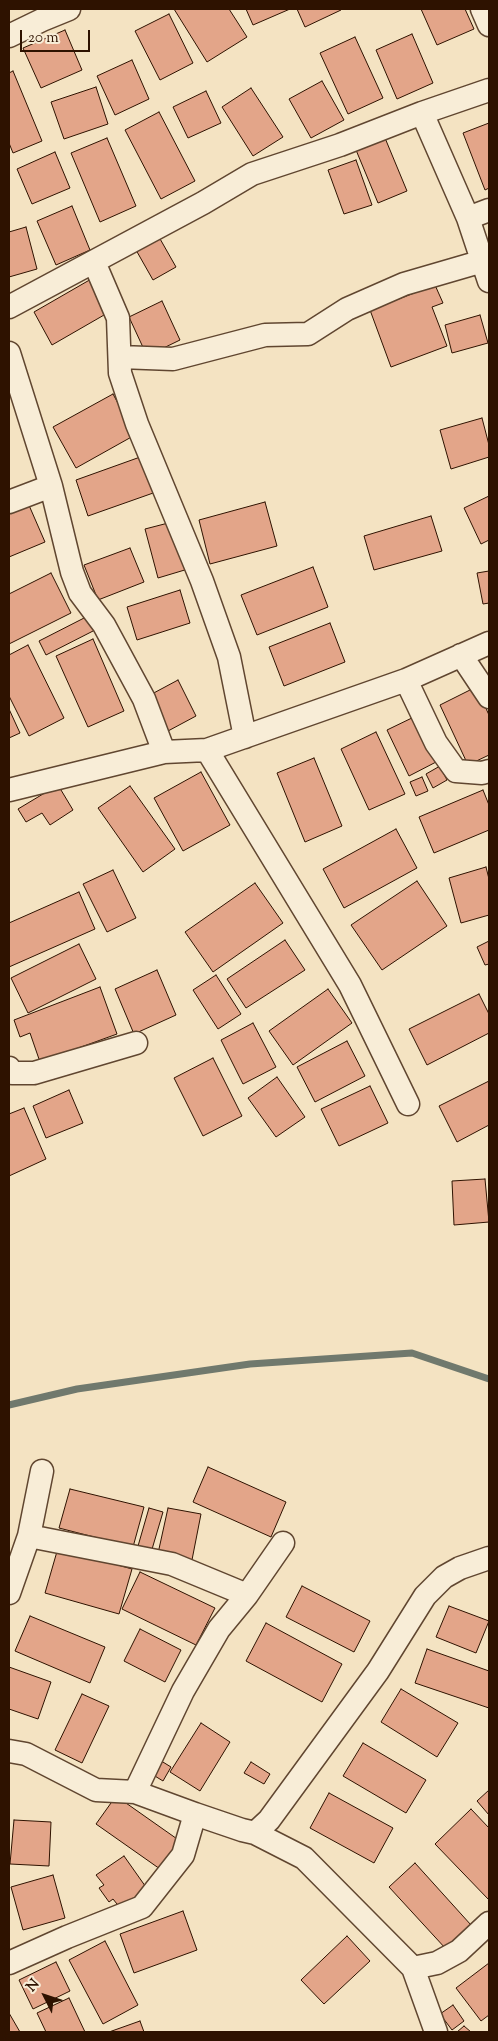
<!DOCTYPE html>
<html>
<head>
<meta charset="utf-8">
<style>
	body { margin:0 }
	#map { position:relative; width:498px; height:2041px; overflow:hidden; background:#f4e3c2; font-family:"Sorts Mill Goudy",serif }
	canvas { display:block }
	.frame { position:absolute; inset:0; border:10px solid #2e1200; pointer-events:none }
	.north { position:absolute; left:20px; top:1971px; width:50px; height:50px; -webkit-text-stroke:4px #f8edd7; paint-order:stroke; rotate:311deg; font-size:14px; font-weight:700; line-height:20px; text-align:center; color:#2e1200 }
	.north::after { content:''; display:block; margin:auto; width:18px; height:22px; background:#2e1200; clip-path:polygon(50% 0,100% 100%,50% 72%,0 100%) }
	.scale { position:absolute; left:20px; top:30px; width:70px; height:22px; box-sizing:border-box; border:2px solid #2e1200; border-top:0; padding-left:6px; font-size:15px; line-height:18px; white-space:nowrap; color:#2e1200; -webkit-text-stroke:4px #f8edd7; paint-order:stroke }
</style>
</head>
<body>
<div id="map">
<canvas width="498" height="2041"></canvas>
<div class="frame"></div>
<div class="north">N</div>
<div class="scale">20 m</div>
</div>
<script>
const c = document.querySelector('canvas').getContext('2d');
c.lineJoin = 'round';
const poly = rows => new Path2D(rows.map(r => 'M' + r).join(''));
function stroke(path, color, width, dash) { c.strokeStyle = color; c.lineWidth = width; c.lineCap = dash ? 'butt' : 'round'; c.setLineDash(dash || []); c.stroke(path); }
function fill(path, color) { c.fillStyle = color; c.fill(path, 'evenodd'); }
const stream = poly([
	[9,1405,77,1389,250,1364,412,1353,489,1379]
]);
const building = poly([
	[174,9,229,9,247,37,207,62,174,9],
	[246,9,290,9,253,25,246,9],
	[297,9,340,9,341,10,305,27,297,9],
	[421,9,465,9,474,29,437,45,421,9],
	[169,14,193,63,160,80,135,31,169,14],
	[65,30,82,70,41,88,23,48,65,30],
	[412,34,433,83,397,99,376,50,412,34],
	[355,37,383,98,348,114,320,53,355,37],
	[132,60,149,99,115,115,97,76,132,60],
	[13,71,42,141,13,153,9,143,9,73,13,71],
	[322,81,344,120,311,138,289,99,322,81],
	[96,87,108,124,64,139,51,102,96,87],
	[251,88,283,137,253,156,222,107,251,88],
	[206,91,221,123,188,138,173,107,206,91],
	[159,112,195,181,161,199,125,130,159,112],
	[489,123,489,188,485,190,463,133,489,123],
	[107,138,136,206,100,222,71,153,107,138],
	[385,138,407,191,378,203,356,150,385,138],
	[55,152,70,188,32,204,17,169,55,152],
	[356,160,372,205,344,214,328,170,356,160],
	[72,206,90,250,56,265,37,221,72,206],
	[26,227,37,269,9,277,9,232,26,227],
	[159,237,176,267,153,280,136,250,159,237],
	[93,278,111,311,52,345,34,312,93,278],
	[435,285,443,303,432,307,447,346,391,367,370,310,435,285],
	[162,301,180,340,147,356,129,317,162,301],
	[480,315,488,343,452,353,445,325,480,315],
	[113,394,135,435,76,468,53,427,113,394],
	[482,418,489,445,489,457,451,469,440,430,482,418],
	[143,456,156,492,88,516,76,480,143,456],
	[489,496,489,540,481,544,464,508,489,496],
	[265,502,277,546,210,564,199,520,265,502],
	[28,503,45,542,9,557,9,511,28,503],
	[431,516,442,551,374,570,364,536,431,516],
	[176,521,188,569,158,578,145,529,176,521],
	[130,548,144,582,98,600,84,565,130,548],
	[313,567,328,607,257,635,241,595,313,567],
	[489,571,489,603,483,604,477,573,489,571],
	[51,573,71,613,9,644,9,594,51,573],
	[180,590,190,623,137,640,127,607,180,590],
	[88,616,95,630,46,655,39,641,88,616],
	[330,623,345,662,284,686,269,647,330,623],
	[93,639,124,711,88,727,56,656,93,639],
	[28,645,64,718,29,736,9,696,9,655,28,645],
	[178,680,196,716,168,731,150,695,178,680],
	[476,687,489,715,489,755,468,765,440,705,476,687],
	[9,709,20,733,9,738,9,709],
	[416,716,438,761,409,776,387,730,416,716],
	[376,732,405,794,369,810,341,749,376,732],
	[314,758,342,826,305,842,277,773,314,758],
	[440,766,447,780,433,788,426,774,440,766],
	[201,772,230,825,183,851,154,798,201,772],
	[422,777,428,791,416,796,410,782,422,777],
	[58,785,73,810,50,825,42,813,26,822,18,809,58,785],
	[130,786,175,849,143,872,98,808,130,786],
	[483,790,489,805,489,830,434,853,419,817,483,790],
	[396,829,417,868,344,908,323,869,396,829],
	[486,867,489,879,489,915,461,923,449,878,486,867],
	[113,870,136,918,107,932,83,884,113,870],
	[417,881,447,926,382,970,351,925,417,881],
	[255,883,283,923,213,972,185,932,255,883],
	[79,892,95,929,9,967,9,923,79,892],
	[285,940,305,970,246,1008,227,979,285,940],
	[489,941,489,964,485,965,477,947,489,941],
	[79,944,96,979,28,1013,11,978,79,944],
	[157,970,176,1015,134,1034,115,989,157,970],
	[216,975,241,1014,218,1029,193,990,216,975],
	[100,987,117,1034,40,1062,30,1033,20,1037,14,1020,100,987],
	[328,989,352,1023,293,1065,269,1031,328,989],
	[479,994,489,1014,489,1033,427,1065,409,1029,479,994],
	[253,1023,276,1067,243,1084,221,1040,253,1023],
	[347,1041,365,1076,315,1102,297,1067,347,1041],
	[213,1058,242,1116,203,1136,174,1078,213,1058],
	[277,1077,305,1117,276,1137,248,1098,277,1077],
	[489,1081,489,1125,457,1142,439,1106,489,1081],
	[370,1086,388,1123,339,1146,321,1109,370,1086],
	[69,1090,83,1123,46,1138,33,1106,69,1090],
	[24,1108,46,1159,9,1176,9,1114,24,1108],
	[485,1179,489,1222,454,1225,452,1181,485,1179],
	[208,1467,286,1502,271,1537,193,1502,208,1467],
	[70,1489,144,1507,133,1547,59,1528,70,1489],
	[149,1508,163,1512,150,1556,136,1553,149,1508],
	[168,1508,201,1514,191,1565,157,1558,168,1508],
	[58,1548,132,1569,119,1614,45,1593,58,1548],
	[140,1572,215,1608,196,1645,122,1609,140,1572],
	[302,1586,370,1621,354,1652,286,1617,302,1586],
	[449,1606,489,1621,476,1653,436,1637,449,1606],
	[30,1616,105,1647,90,1683,15,1651,30,1616],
	[266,1623,342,1664,322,1702,246,1661,266,1623],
	[140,1629,181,1650,165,1682,124,1661,140,1629],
	[427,1649,489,1671,489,1708,415,1683,427,1649],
	[9,1667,51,1682,38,1719,9,1709,9,1667],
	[401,1689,458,1723,437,1757,381,1722,401,1689],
	[82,1694,109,1706,82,1763,55,1750,82,1694],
	[201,1723,230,1742,200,1791,170,1772,201,1723],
	[363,1743,426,1780,406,1813,343,1776,363,1743],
	[158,1759,171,1767,163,1781,150,1773,158,1759],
	[251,1762,270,1774,264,1784,244,1773,251,1762],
	[489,1790,489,1815,477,1801,489,1790],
	[329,1793,393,1828,374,1863,310,1828,329,1793],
	[116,1796,180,1841,160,1869,96,1824,116,1796],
	[471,1809,489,1828,489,1900,435,1844,471,1809],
	[14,1820,51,1822,49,1866,10,1864,14,1820],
	[124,1856,148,1890,121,1909,113,1899,109,1902,99,1888,104,1885,96,1875,124,1856],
	[415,1863,471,1925,446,1949,389,1887,415,1863],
	[53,1875,65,1918,23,1930,11,1887,53,1875],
	[183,1911,197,1950,134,1973,120,1934,183,1911],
	[347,1936,370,1961,324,2004,301,1980,347,1936],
	[105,1941,138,2005,103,2024,69,1960,105,1941],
	[56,1962,70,1991,33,2009,19,1980,56,1962],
	[489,1963,489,2015,481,2021,456,1988,489,1963],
	[69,1998,85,2032,46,2032,37,2013,69,1998],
	[453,2005,464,2021,452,2030,440,2014,453,2005],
	[9,2013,20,2032,9,2032,9,2013],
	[140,2021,144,2032,109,2032,140,2021],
	[464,2026,471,2032,457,2032,464,2026]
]);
const street = poly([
	[482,9,489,25],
	[9,36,42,20,69,9],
	[422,113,468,218,489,281],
	[468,218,489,210],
	[94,262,118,318,120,373,137,424,202,581,229,657,245,737],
	[9,307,203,203,252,174,340,145,422,113,489,90],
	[9,353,51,486,72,572,80,593,104,625,144,699,164,752],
	[120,357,173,359,265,335,308,334,347,309,404,284,483,261],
	[9,502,51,486],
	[461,655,489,697],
	[406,680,436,743,456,771,482,773,489,771],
	[207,750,350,985,408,1104],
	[9,790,164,752,207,750,406,680,489,643],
	[9,1068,12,1073,34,1073,136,1043],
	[29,1536,172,1564,247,1595],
	[9,1593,29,1536,42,1471],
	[9,1751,26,1754,96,1790,135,1792,195,1814],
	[135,1792,183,1691,219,1629,247,1595,283,1543],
	[255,1833,269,1820,378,1671,425,1596,444,1577,460,1568,489,1558],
	[9,1963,67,1937,142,1907,183,1855,195,1814,242,1830,255,1833,304,1858,413,1968,436,2032],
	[413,1968,437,1963,459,1951,489,1923]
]);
stroke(stream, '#70796d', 7);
fill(building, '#e3a589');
stroke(building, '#2e1200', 1);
stroke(street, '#604630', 25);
stroke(street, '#f8edd7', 22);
</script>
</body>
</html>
